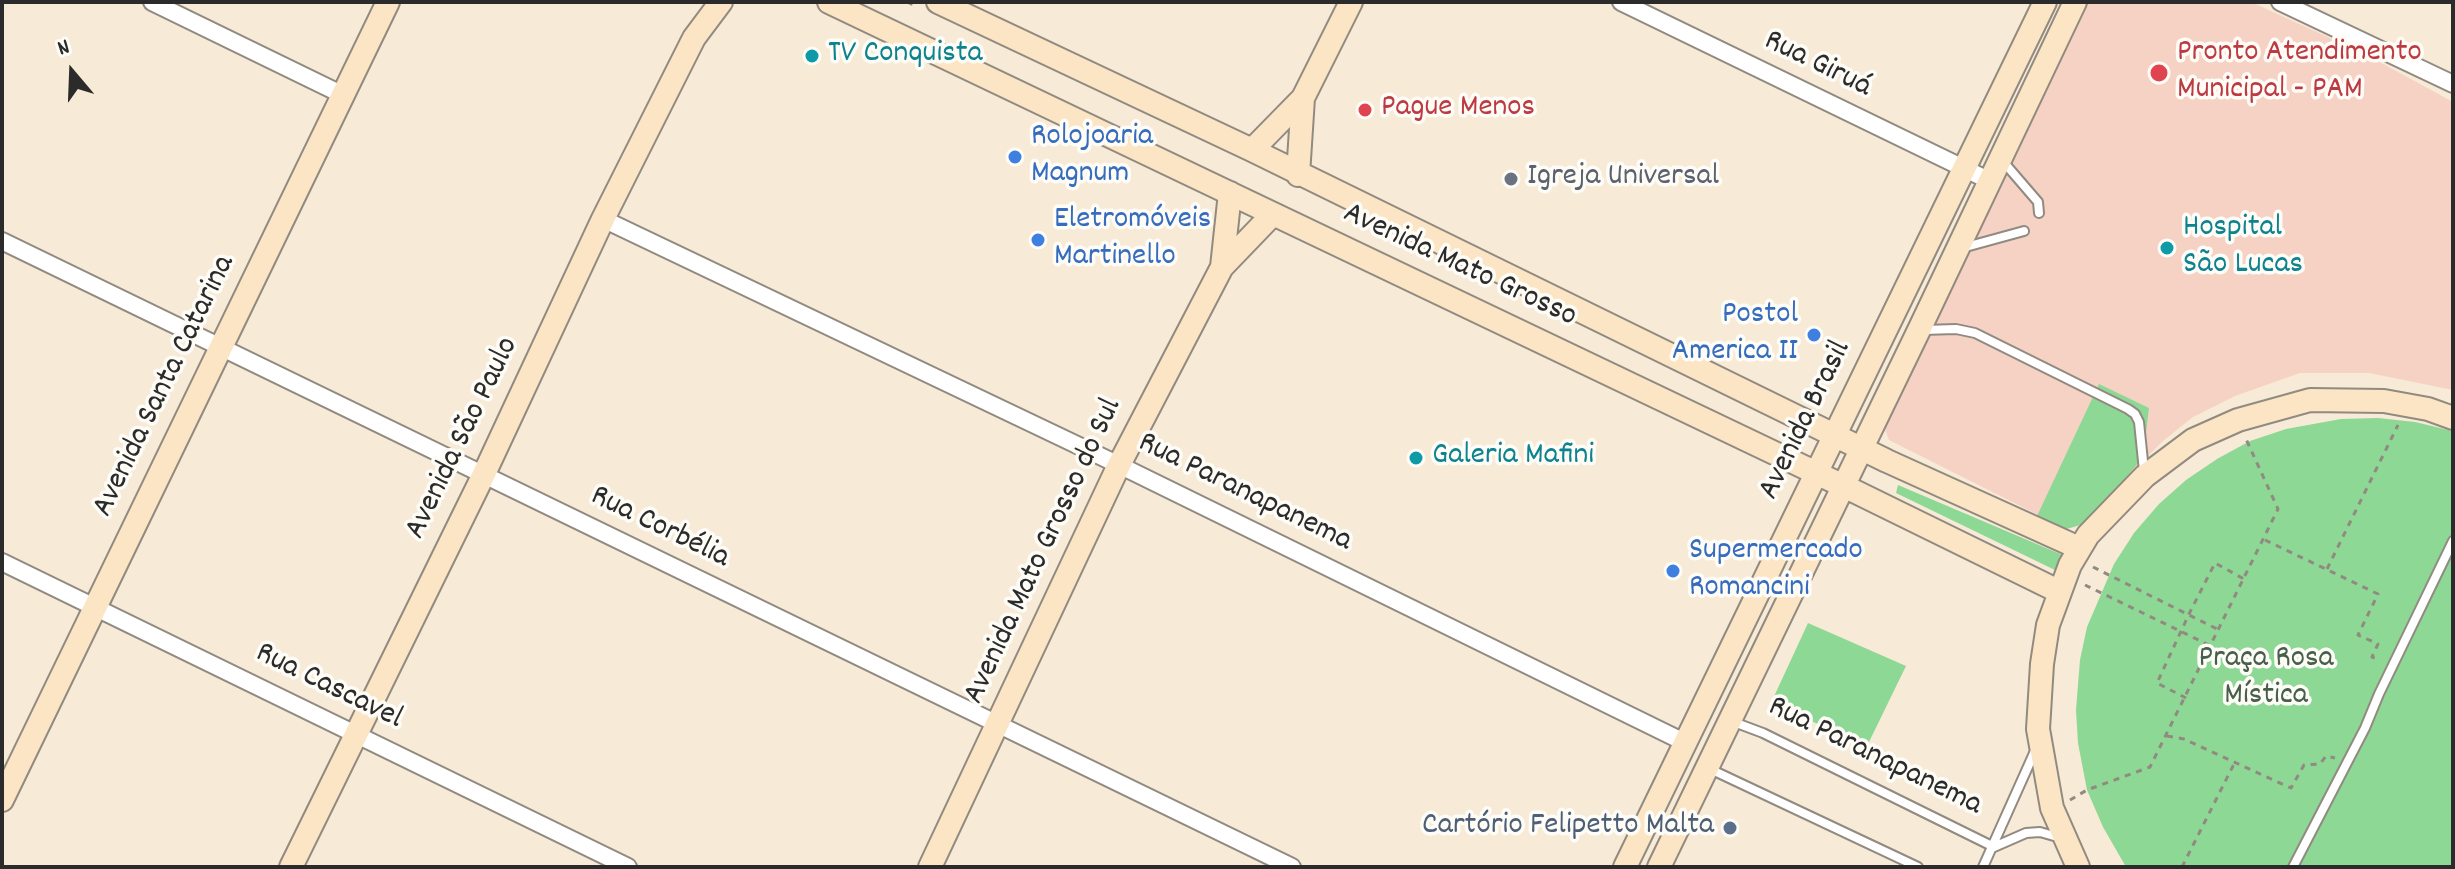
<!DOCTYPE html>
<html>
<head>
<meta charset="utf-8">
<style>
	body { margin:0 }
	#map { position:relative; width:2455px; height:869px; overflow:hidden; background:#f7ead6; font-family:Dekko,sans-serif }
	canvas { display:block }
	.frame { position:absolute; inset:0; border:4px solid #2b2b2b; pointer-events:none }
	.north { position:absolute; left:32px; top:32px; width:80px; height:80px; -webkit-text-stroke:6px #fdfcf7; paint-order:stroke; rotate:341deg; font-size:22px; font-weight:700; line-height:32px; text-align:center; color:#2b2b2b }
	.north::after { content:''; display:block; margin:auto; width:28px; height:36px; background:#2b2b2b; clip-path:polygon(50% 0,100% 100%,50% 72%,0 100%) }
</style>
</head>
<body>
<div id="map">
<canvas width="2455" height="869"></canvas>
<div class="frame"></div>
<div class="north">N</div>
</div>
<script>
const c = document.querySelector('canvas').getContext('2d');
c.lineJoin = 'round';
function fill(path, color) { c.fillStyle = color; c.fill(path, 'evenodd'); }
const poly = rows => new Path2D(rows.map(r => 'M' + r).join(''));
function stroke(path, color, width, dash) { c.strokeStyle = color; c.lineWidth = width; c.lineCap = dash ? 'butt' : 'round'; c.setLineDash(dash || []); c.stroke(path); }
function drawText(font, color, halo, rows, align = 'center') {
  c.font = font + ' Dekko,sans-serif'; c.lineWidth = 7; c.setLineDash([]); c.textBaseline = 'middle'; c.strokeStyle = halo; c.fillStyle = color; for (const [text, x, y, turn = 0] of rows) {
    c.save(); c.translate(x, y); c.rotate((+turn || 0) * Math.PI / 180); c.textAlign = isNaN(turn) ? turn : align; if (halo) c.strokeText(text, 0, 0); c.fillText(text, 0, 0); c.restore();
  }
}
const built = poly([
	[2086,2,2251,2,2363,53,2453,102,2453,390,2369,373,2300,373,2235,396,2193,417,2163,441,2075,527,2066,529,1889,440,1884,426]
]);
const green = poly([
	[2099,384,2149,408,2143,457,2095,515,2084,524,2066,529,2037,516],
	[2378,418,2415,422,2453,431,2453,867,2126,867,2103,827,2087,790,2078,743,2076,710,2080,660,2087,627,2114,564,2134,533,2159,504,2186,480,2217,459,2250,441,2286,429,2341,419],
	[1898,485,2065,556,2057,571,1896,493],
	[1808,623,1906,666,1867,746,1771,703]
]);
const path = poly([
	[907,2,916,6],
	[2265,540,2378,594,2358,635,2378,644,2372,657,2379,660],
	[2093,567,2219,630],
	[2327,569,2398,425],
	[2085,585,2211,646],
	[2186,698,2157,683,2189,614,2215,563,2244,579],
	[2167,736,2184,739,2291,788,2304,765,2320,764,2326,756,2335,758],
	[2070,800,2087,790,2150,767,2278,509,2246,439],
	[2182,867,2234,764]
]);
const lane = poly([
	[2001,159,2038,202,2039,213],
	[1962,248,2024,231],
	[1923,330,1956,329,1975,333,2128,409,2135,414,2139,422,2144,471],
	[1731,721,1763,733,1994,847],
	[1710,769,1918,867],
	[1994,847,2026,833,2040,832,2061,838],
	[1983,867,2035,751],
	[2293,867,2365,728,2379,694,2453,541]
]);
const street = poly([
	[152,2,341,94],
	[1621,2,1988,180],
	[2280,2,2453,84],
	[603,219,1119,465,1684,742],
	[2,241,1292,867],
	[2,562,628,867]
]);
const secondary = poly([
	[829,2,1854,491,2060,592],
	[938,2,1252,150,1887,461,2079,548],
	[1252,150,1303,98,1351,2],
	[1298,175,1303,98],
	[1222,267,1230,193],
	[2,800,388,2],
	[291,867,484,474,603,219,694,38,721,2],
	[930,867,1119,465,1222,267,1273,214],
	[1625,867,2045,2],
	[1659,867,1919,330,2075,2],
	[2078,867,2052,808,2038,729,2042,664,2048,625,2070,565,2088,535,2145,476,2193,440,2238,420,2310,400,2384,401,2428,409,2453,418]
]);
const markers = [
	[812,56,8,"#0f9aa8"],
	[2159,73,10,"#e0444e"],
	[1365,110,8,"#e0444e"],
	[1015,157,8,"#3f7fe0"],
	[1511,179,8,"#6b7280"],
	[1038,240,8,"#3f7fe0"],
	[2167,248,8,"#0f9aa8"],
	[1814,335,8,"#3f7fe0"],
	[1416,458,8,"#0f9aa8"],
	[1673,571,8,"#3f7fe0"],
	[1730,828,8,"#5c6f8a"]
];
const healthNames = [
	["Pronto Atendimento",2177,55],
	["Municipal - PAM",2177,92],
	["Pague Menos",1381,110]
];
const cultureNames = [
	["TV Conquista",828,56],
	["Hospital",2183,230],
	["São Lucas",2183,267],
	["Galeria Mafini",1432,458]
];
const streetNames = [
	["Rua Giruá",1817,66,26],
	["Avenida Mato Grosso",1459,267,25],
	["Avenida Santa Catarina",166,387,-64],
	["Avenida Brasil",1807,421,-64],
	["Avenida São Paulo",464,439,-64],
	["Rua Paranapanema",1244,494,26],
	["Rua Corbélia",659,529,26],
	["Avenida Mato Grosso do Sul",1045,552,-65],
	["Rua Cascavel",328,688,26],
	["Rua Paranapanema",1874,758,26]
];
const shopNames = [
	["Rolojoaria",1031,139],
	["Magnum",1031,176],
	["Eletromóveis",1054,222],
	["Martinello",1054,259],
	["Postol",1798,317,"right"],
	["America II",1798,354,"right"],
	["Supermercado",1689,553],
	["Romancini",1689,590]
];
const worshipNames = [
	["Igreja Universal",1527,179]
];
const parkNames = [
	["Praça Rosa",2266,661],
	["Mística",2266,698]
];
const serviceNames = [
	["Cartório Felipetto Malta",1714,828]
];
fill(built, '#f6d2c5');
fill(green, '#8dd895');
stroke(lane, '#918a80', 12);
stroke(street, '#918a80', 20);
stroke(secondary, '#918a80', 26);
stroke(path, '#918a80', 3, [6, 6]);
stroke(lane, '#fff', 8);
stroke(street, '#fff', 16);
stroke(secondary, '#fce5c4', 22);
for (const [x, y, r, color] of markers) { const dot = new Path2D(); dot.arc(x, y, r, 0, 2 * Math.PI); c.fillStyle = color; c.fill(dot); stroke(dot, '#fdfcf7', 3); }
drawText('32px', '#be3a42', '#fdfcf7', healthNames, 'left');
drawText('32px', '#0d838f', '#fdfcf7', cultureNames, 'left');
drawText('32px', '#2b2b2b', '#fdfcf7', streetNames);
drawText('32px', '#366cbe', '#fdfcf7', shopNames, 'left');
drawText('32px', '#5b616d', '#fdfcf7', worshipNames, 'left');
drawText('32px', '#485f4b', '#fdfcf7', parkNames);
drawText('32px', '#4e5e75', '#fdfcf7', serviceNames, 'right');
</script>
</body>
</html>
